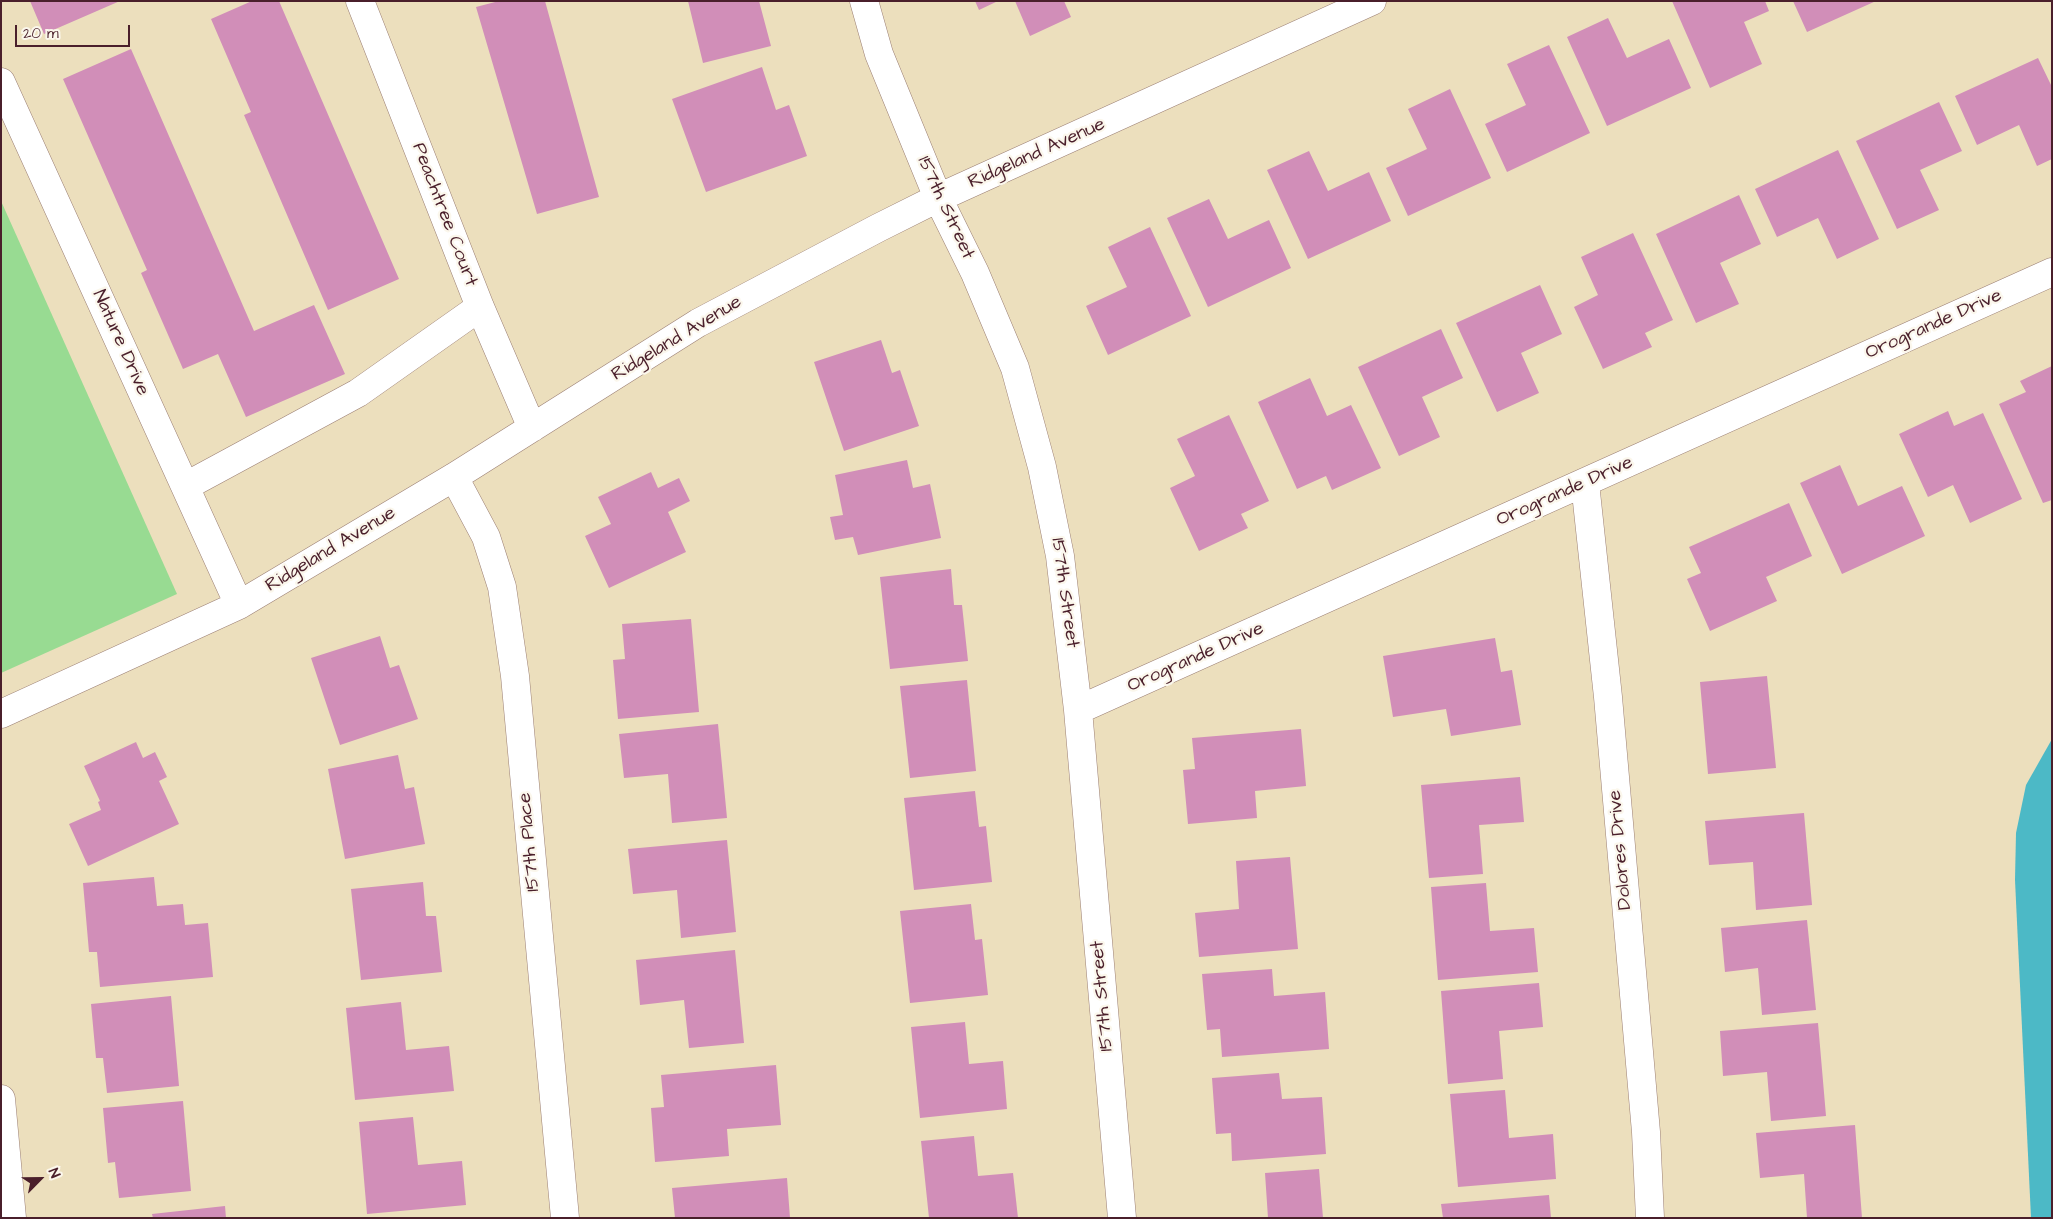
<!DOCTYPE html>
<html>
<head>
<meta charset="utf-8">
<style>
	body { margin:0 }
	#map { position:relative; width:2053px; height:1219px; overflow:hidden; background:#ecdfbd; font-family:"Architects Daughter",sans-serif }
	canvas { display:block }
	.frame { position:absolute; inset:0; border:2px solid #4a1f2b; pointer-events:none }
	.north { position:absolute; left:15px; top:1154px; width:50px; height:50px; -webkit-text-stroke:4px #fbf7ec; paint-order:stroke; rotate:67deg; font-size:14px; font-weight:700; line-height:20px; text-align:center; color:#4a1f2b }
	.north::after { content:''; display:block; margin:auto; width:18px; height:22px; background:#4a1f2b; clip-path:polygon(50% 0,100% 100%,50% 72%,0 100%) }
	.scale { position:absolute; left:15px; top:25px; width:115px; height:22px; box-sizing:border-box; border:2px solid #4a1f2b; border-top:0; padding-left:6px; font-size:15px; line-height:18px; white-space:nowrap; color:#4a1f2b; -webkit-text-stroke:4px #fbf7ec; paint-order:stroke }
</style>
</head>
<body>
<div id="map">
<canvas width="2053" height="1219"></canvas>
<div class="frame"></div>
<div class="north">N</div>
<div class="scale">20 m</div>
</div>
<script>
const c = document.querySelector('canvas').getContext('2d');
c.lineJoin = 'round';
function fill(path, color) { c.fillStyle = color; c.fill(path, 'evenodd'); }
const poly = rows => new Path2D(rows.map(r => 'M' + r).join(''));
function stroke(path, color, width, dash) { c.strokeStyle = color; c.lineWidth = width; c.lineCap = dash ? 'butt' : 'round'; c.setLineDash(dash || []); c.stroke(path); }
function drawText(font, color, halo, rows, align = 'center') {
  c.font = font + ' "Architects Daughter",sans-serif'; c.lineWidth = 4.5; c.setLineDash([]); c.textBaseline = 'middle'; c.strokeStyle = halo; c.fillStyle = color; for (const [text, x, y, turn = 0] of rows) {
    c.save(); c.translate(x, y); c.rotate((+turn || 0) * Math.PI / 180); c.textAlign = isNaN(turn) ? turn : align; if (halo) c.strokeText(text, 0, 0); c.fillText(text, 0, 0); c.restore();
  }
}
const green = poly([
	[1,201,177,594,1,673]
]);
const water = poly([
	[2052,739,2052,1218,2031,1218,2015,880,2016,833,2026,785]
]);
const building = poly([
	[30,1,120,1,44,34],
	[252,1,279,1,399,279,328,310,244,115,251,112,211,19],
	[499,1,545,1,599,197,537,214,476,7],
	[688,1,759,1,771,46,703,63],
	[975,1,998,1,979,10],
	[1015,1,1064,1,1071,17,1030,36],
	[1672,1,1765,1,1769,11,1744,22,1762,64,1710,88],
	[1793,1,1876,1,1807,32],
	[1608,18,1627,58,1669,39,1691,88,1607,126,1567,37],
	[1549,45,1590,133,1507,172,1485,124,1526,105,1507,64],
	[131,49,254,331,314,305,345,374,246,417,218,354,183,369,141,273,147,270,63,79],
	[2038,58,2052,87,2052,159,2037,166,2019,125,1977,145,1955,96],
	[762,67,776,110,789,105,807,156,706,192,672,99],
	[1450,89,1491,178,1408,216,1386,168,1427,149,1408,109],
	[1939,102,1962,151,1920,170,1939,210,1897,229,1856,141],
	[1838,150,1879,239,1837,259,1818,218,1777,237,1755,189],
	[1309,151,1328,191,1369,172,1391,221,1308,259,1267,170],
	[1739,195,1761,244,1720,263,1739,304,1696,323,1656,234],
	[1209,199,1228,239,1269,220,1291,268,1208,307,1167,218],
	[1150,227,1191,316,1108,355,1086,306,1127,287,1108,247],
	[1633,233,1673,320,1645,333,1652,347,1603,369,1574,307,1598,295,1581,257],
	[1540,285,1562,334,1521,353,1539,393,1497,412,1456,323],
	[1441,329,1463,378,1422,397,1440,437,1399,456,1358,367],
	[881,340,892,373,900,370,919,426,844,451,814,362],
	[2052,366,2052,500,2043,503,1999,404,2026,392,2020,381],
	[1310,378,1327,416,1351,405,1381,468,1332,490,1326,476,1297,489,1258,402],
	[1948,411,1954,426,1983,413,2022,499,1970,523,1953,485,1928,497,1899,434],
	[1229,415,1269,501,1241,514,1248,528,1199,551,1170,488,1195,476,1177,439],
	[907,460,913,488,930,484,941,538,858,555,853,537,835,540,830,517,843,515,835,475],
	[1840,465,1858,506,1902,486,1925,536,1842,574,1800,483],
	[651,472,658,488,679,478,690,501,668,512,686,552,609,588,585,536,611,524,598,497],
	[1789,503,1812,556,1766,577,1777,601,1710,631,1687,579,1701,573,1689,547],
	[951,569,954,605,962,605,968,661,890,669,880,577],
	[691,619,699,712,618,719,613,660,625,659,622,624],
	[380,636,390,668,399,665,418,719,340,745,311,658],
	[1495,638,1501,672,1512,670,1521,725,1451,736,1446,709,1393,717,1383,656],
	[1767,676,1776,768,1708,774,1700,682],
	[967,680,976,771,910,778,900,686],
	[718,724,727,818,672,823,668,774,624,778,619,734],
	[1301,729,1306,786,1255,791,1257,818,1188,824,1183,770,1195,769,1192,738],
	[136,742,143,758,155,752,167,777,159,781,179,824,88,866,69,824,101,810,98,802,100,801,84,766],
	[398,755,405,789,414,787,425,844,345,859,328,769],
	[1520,777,1524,822,1479,825,1483,874,1429,878,1421,785],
	[975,791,979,827,986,826,992,882,914,890,904,798],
	[1804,813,1812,905,1756,910,1753,862,1709,865,1705,821],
	[727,840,736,932,681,938,677,890,633,894,628,849],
	[1290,857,1298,949,1199,957,1195,913,1239,909,1236,861],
	[154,877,157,906,183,904,185,925,208,923,213,977,100,987,97,952,89,952,83,883],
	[423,882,426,916,436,916,442,972,361,980,351,889],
	[1486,883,1490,931,1534,928,1538,972,1438,980,1431,887],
	[971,904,975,940,982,939,988,995,910,1003,900,911],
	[1807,920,1816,1010,1762,1015,1758,968,1725,972,1721,928],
	[735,950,744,1043,689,1048,684,1000,640,1005,636,960],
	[1272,969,1274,996,1325,992,1329,1049,1222,1057,1220,1029,1207,1030,1202,974],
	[1539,983,1543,1027,1499,1031,1503,1079,1448,1084,1441,991],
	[171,996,179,1086,107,1093,103,1058,96,1058,91,1004],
	[401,1002,406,1050,449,1046,454,1091,355,1100,346,1008],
	[965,1022,969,1064,1003,1061,1007,1109,920,1118,911,1027],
	[1818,1023,1826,1116,1771,1121,1767,1072,1723,1076,1720,1031],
	[776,1065,781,1125,727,1129,729,1156,655,1162,651,1108,664,1107,661,1075],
	[1279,1073,1282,1099,1322,1097,1326,1154,1232,1161,1231,1133,1216,1134,1212,1078],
	[1505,1090,1509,1138,1553,1134,1556,1179,1458,1187,1450,1094],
	[183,1101,191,1191,119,1198,115,1162,108,1163,103,1108],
	[413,1117,418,1165,462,1161,466,1205,367,1214,359,1122],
	[1855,1125,1862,1218,1807,1218,1804,1174,1760,1178,1756,1133],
	[974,1136,978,1176,1013,1173,1018,1218,929,1218,921,1141],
	[1319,1169,1323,1218,1268,1218,1265,1173],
	[787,1178,790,1218,675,1218,672,1188],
	[1549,1195,1551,1218,1443,1218,1441,1204],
	[225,1206,226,1218,153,1218,152,1214]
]);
const minor = poly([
	[360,1,480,307,532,428],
	[864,1,879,54,938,198,975,273,1015,368,1042,467,1060,556,1078,710,1122,1218],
	[1,82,239,605],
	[454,477,486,537,502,587,515,676,565,1218],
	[1585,483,1608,697,1646,1132,1650,1218],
	[186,486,358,393,480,307],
	[1078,710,2052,272],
	[1,714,239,605,454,477,698,323,878,228,938,198,1372,1],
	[1,1099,12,1218]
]);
const streetNames = [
	["Ridgeland Avenue",1037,154,-24],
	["157th Street",945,208,65],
	["Peachtree Court",444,215,69],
	["Orogrande Drive",1934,325,-24],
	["Ridgeland Avenue",677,339,-31],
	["Nature Drive",120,343,66],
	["Orogrande Drive",1565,492,-24],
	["Ridgeland Avenue",331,550,-31],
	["157th Street",1064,593,82],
	["Orogrande Drive",1196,658,-24],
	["157th Place",530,842,-95],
	["Dolores Drive",1621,850,-95],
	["157th Street",1103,996,-95]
];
fill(green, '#98db92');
fill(water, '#4cb9c6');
fill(building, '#d18eb8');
stroke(minor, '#9b7f74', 29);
stroke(minor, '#fff', 28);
drawText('19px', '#4a1f2b', '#fbf7ec', streetNames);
</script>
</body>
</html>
